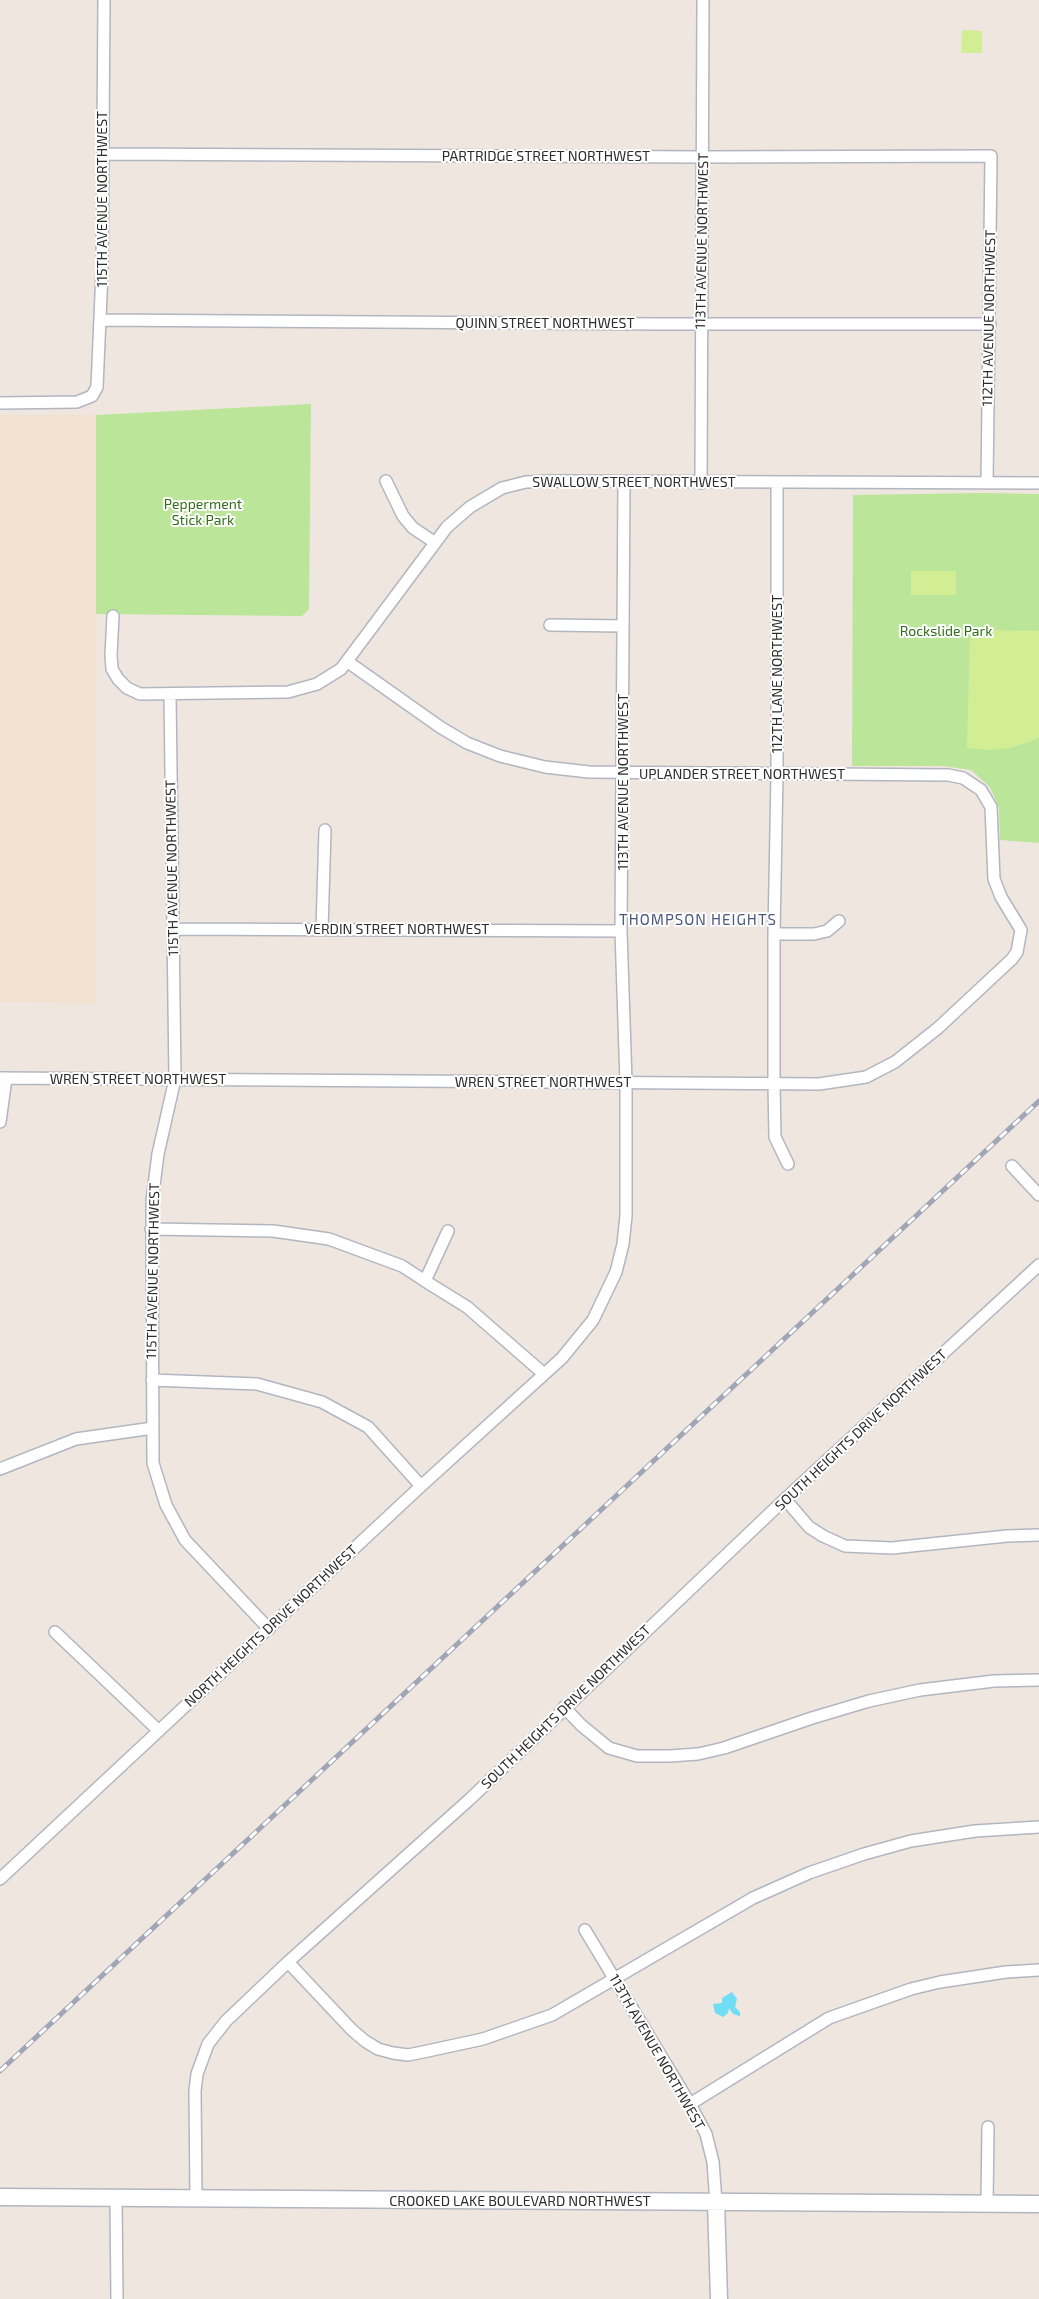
<!DOCTYPE html>
<html>
<head>
<meta charset="utf-8">
<style>
	body { margin:0 }
	canvas { display:block; background:#eee6df }
</style>
</head>
<body>
<canvas width="1039" height="2299"></canvas>
<script>
const c = document.querySelector('canvas').getContext('2d');
c.lineJoin = 'round';
function fill(path, color) { c.fillStyle = color; c.fill(path, 'evenodd'); }
const poly = rows => new Path2D(rows.map(r => 'M' + r).join(''));
function stroke(path, color, width, dash) { c.strokeStyle = color; c.lineWidth = width; c.lineCap = dash ? 'butt' : 'round'; c.setLineDash(dash || []); c.stroke(path); }
function drawText(font, color, halo, rows, align = 'center') {
  c.font = font + ' "Exo 2",sans-serif'; c.lineWidth = 4; c.setLineDash([]); c.textBaseline = 'middle'; c.strokeStyle = halo; c.fillStyle = color; for (const [text, x, y, turn = 0] of rows) {
    c.save(); c.translate(x, y); c.rotate((+turn || 0) * Math.PI / 180); c.textAlign = isNaN(turn) ? turn : align; if (halo) c.strokeText(text, 0, 0); c.fillText(text, 0, 0); c.restore();
  }
}
const education = poly([
	[0,415,96,415,96,1003,0,1002]
]);
const green = poly([
	[311,404,309,609,302,616,96,614,96,415],
	[981,493,1039,494,1039,843,1000,840,999,808,990,787,971,770,943,766,852,766,853,495]
]);
const pitch = poly([
	[962,30,982,31,982,53,961,53],
	[911,571,956,571,956,595,911,595],
	[975,630,1039,631,1039,737,1032,741,1010,748,991,750,967,748,970,635]
]);
const water = poly([
	[732,1992,737,1999,735,2007,740,2012,740,2016,733,2014,729,2008,728,2013,723,2017,715,2013,713,2004,722,2003,722,1998]
]);
const street = poly([
	[103,154,703,157,991,156,987,483],
	[101,320,658,324,990,324],
	[0,403,77,402,92,396,97,387,102,272,104,0],
	[386,481,403,516,413,528,434,542],
	[777,482,777,775,774,934,774,1084,775,1137,788,1164],
	[701,483,703,0],
	[113,616,111,655,112,669,118,679,127,688,140,694,288,692,317,684,341,669,447,527,470,507,502,488,526,482,551,481,1039,483],
	[550,625,623,626],
	[170,695,175,1079,158,1154,152,1201,153,1463,166,1505,185,1540,269,1629],
	[173,929,621,931],
	[322,929,325,830],
	[774,934,814,934,827,931,839,921],
	[0,1078,819,1084,866,1077,895,1062,938,1028,1012,959,1017,952,1021,930,1001,897,994,879,991,807,981,790,963,778,948,775,589,772,545,767,500,756,467,743,440,727,348,662],
	[0,1122,6,1078],
	[1012,1166,1039,1195],
	[151,1229,273,1231,329,1239,402,1266,425,1281,467,1307,544,1374],
	[425,1281,448,1231],
	[152,1380,257,1384,322,1402,368,1427,421,1486],
	[0,1469,76,1439,153,1428],
	[785,1499,809,1527,823,1536,845,1546,892,1548,1007,1536,1039,1535],
	[55,1632,159,1731],
	[564,1707,581,1725,609,1748,637,1756,670,1756,698,1754,724,1748,812,1718,869,1701,920,1690,994,1681,1039,1680],
	[0,1879,421,1486,562,1358,593,1320,616,1272,623,1244,626,1216,626,1082,621,931,624,482],
	[585,1930,690,2104,706,2134,713,2162,716,2202],
	[288,1962,352,2030,365,2041,378,2049,393,2053,408,2055,423,2052,483,2039,552,2015,753,1898,809,1873,864,1854,911,1841,975,1831,1039,1827],
	[690,2104,829,2018,911,1989,940,1982,1006,1972,1039,1970],
	[116,2198,117,2299],
	[196,2198,195,2091,197,2074,208,2044,226,2021,288,1962,470,1799,785,1499,1039,1265],
	[987,2203,988,2127]
]);
const secondary = poly([
	[0,2197,1039,2204],
	[716,2202,719,2299]
]);
const rail = poly([
	[0,2071,1039,1101]
]);
const streetNames = [
	["PARTRIDGE STREET NORTHWEST",546,156],
	["115TH AVENUE NORTHWEST",102,199,-90],
	["113TH AVENUE NORTHWEST",702,241,-89],
	["112TH AVENUE NORTHWEST",989,318,-89],
	["QUINN STREET NORTHWEST",545,323],
	["SWALLOW STREET NORTHWEST",634,482],
	["112TH LANE NORTHWEST",777,674,-90],
	["UPLANDER STREET NORTHWEST",742,774],
	["113TH AVENUE NORTHWEST",623,782,-90],
	["115TH AVENUE NORTHWEST",172,868,-91],
	["VERDIN STREET NORTHWEST",397,929],
	["WREN STREET NORTHWEST",138,1079],
	["WREN STREET NORTHWEST",543,1082],
	["115TH AVENUE NORTHWEST",153,1271,-89],
	["SOUTH HEIGHTS DRIVE NORTHWEST",861,1430,-43],
	["NORTH HEIGHTS DRIVE NORTHWEST",271,1626,-43],
	["SOUTH HEIGHTS DRIVE NORTHWEST",566,1707,-44],
	["113TH AVENUE NORTHWEST",657,2052,60],
	["CROOKED LAKE BOULEVARD NORTHWEST",520,2201]
];
const parkNames = [
	["Pepperment",203,504],
	["Stick Park",203,520],
	["Rockslide Park",946,631]
];
const neighbourhoodNames = [
	["THOMPSON HEIGHTS",698,920]
];
fill(education, '#f0e2ce');
fill(green, '#bbe699');
fill(pitch, '#d1ee95');
fill(water, '#6fddf3');
stroke(street, '#b2b6c0', 14);
stroke(secondary, '#b2b6c0', 19);
stroke(street, '#fff', 11);
stroke(secondary, '#fff', 16);
stroke(rail, '#a1a6b7', 5);
stroke(rail, '#fff', 3, [9]);
drawText('14px', '#2c2c2c', '#fff', streetNames);
drawText('14px', '#326e18', '#fff', parkNames);
c.letterSpacing = '1px';
drawText('15px', '#4a5980', '#fff', neighbourhoodNames);
c.letterSpacing = '0px';
</script>
</body>
</html>
